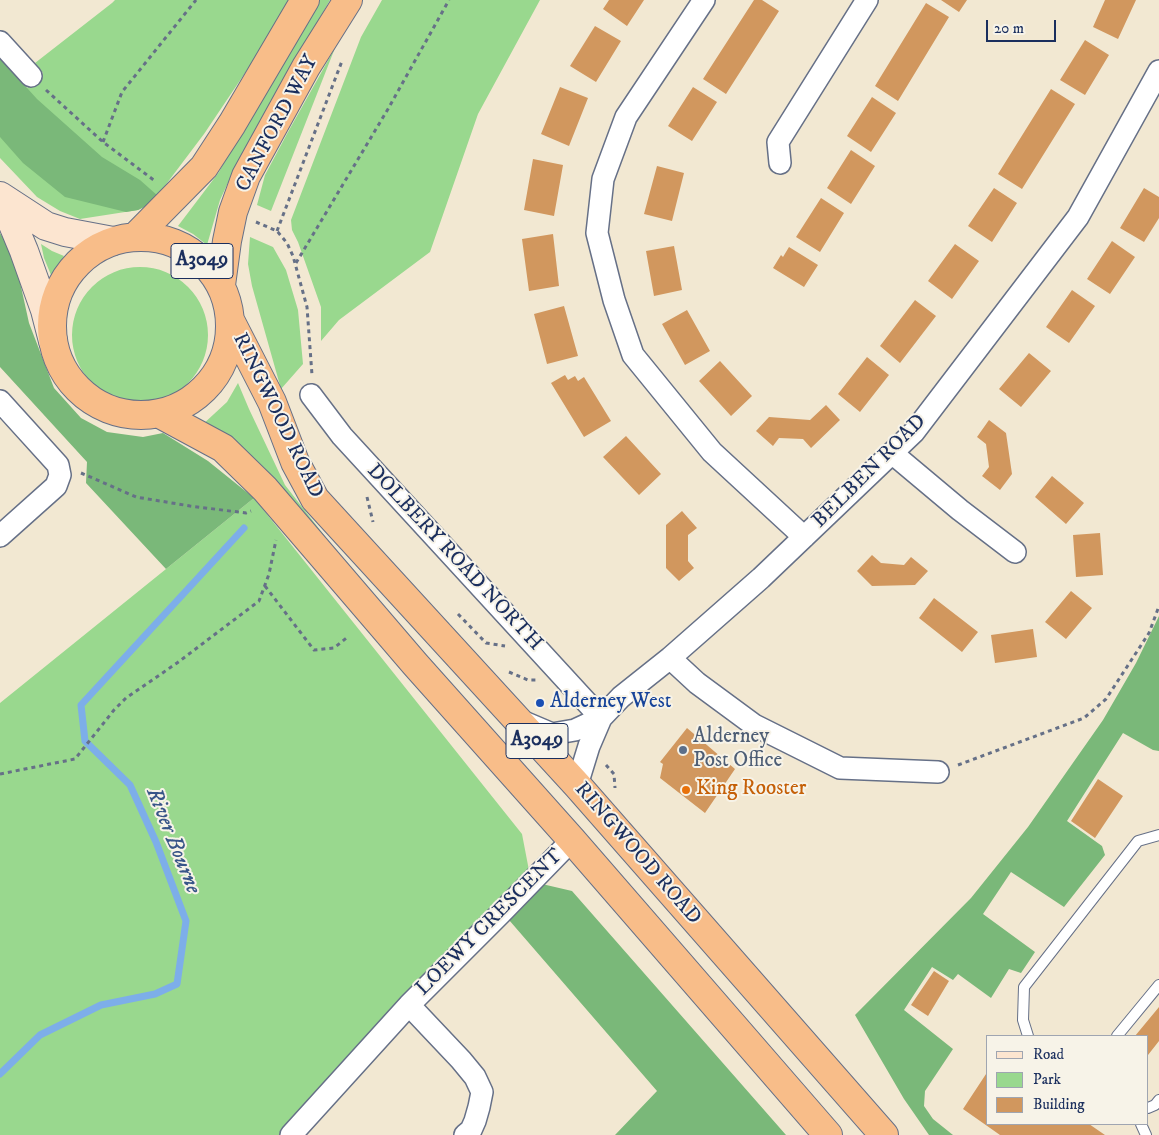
<!DOCTYPE html>
<html>
<head>
<meta charset="utf-8">
<style>
	body { margin:0 }
	#map { position:relative; width:1159px; height:1135px; overflow:hidden; background:#f2e8d2; font-family:"IM FELL DW Pica",serif }
	canvas { display:block }
	.legend { position:absolute; left:986px; top:1035px; width:162px; height:90px; box-sizing:border-box; background:#f7f3e8; border:1px solid #9fa5b1; margin:0; padding:6px 9px; list-style:none; font-size:15px; color:#1b2f5e }
	.legend li { display:flex; align-items:center; gap:10px; height:25px }
	.legend b { width:25px; border:1px solid #9fa5b1 }
	.scale { position:absolute; left:986px; top:20px; width:70px; height:22px; box-sizing:border-box; border:2px solid #1b2f5e; border-top:0; padding-left:6px; font-size:15px; line-height:18px; white-space:nowrap; color:#1b2f5e; -webkit-text-stroke:4px #f7f3e8; paint-order:stroke }
</style>
</head>
<body>
<div id="map">
<canvas width="1159" height="1135"></canvas>
<ul class="legend">
<li><b style="height:6px;background:#fce5d0"></b>Road</li>
<li><b style="height:14px;background:#99d88e"></b>Park</li>
<li><b style="height:14px;background:#d1975e"></b>Building</li>
</ul>
<div class="scale">20 m</div>
</div>
<script>
const c = document.querySelector('canvas').getContext('2d');
c.lineJoin = 'round';
function fill(path, color) { c.fillStyle = color; c.fill(path, 'evenodd'); }
const poly = rows => new Path2D(rows.map(r => 'M' + r).join(''));
function stroke(path, color, width, dash) { c.strokeStyle = color; c.lineWidth = width; c.lineCap = dash ? 'butt' : 'round'; c.setLineDash(dash || []); c.stroke(path); }
function drawText(font, color, halo, rows, align = 'center') {
  c.font = font + ' "IM FELL DW Pica",serif'; c.lineWidth = 4; c.setLineDash([]); c.textBaseline = 'middle'; c.strokeStyle = halo; c.fillStyle = color; for (const [text, x, y, turn = 0] of rows) {
    c.save(); c.translate(x, y); c.rotate((+turn || 0) * Math.PI / 180); c.textAlign = isNaN(turn) ? turn : align; if (halo) c.strokeText(text, 0, 0); c.fillText(text, 0, 0); c.restore();
  }
}
const green = poly([
	[115,0,294,0,204,134,152,203,138,210,80,219,60,211,37,197,0,158,0,58,27,88,43,73,35,63,112,3],
	[316,0,330,0,238,161,220,200,207,245,193,234,178,226,219,172,240,132],
	[382,0,540,0,478,114,430,252,339,320,321,341,321,307,298,242,292,230,291,220,361,37],
	[335,48,271,211,257,205,265,175,288,132],
	[250,237,273,247,286,270,298,310,303,364,281,389,252,286,248,264],
	[41,244,52,251,64,256,51,275,44,258],
	'72 335a68 68 0 1 1 136 0a68 68 0 1 1-136 0Z',
	[238,383,249,409,285,485,334,548,201,426,227,402],
	[254,498,522,834,531,881,290,1135,0,1135,0,703]
]);
const forest = poly([
	[0,58,37,99,102,157,140,180,158,196,152,203,138,210,126,212,65,197,23,163,0,137],
	[0,233,7,244,16,264,29,323,54,388,81,418,107,432,143,437,163,433,208,461,254,498,166,569,86,483,87,462,0,367],
	[1159,616,1159,751,1153,750,1123,733,1067,821,1102,846,1105,855,1064,907,1011,872,983,914,1035,952,1021,973,1009,969,991,998,958,974,953,980,932,967,904,1010,953,1049,925,1091,924,1106,933,1119,953,1135,929,1135,904,1099,855,1015,971,898,1028,827,1103,720,1136,663],
	[542,884,572,891,786,1135,615,1135,657,1091,509,920]
]);
const stream = poly([
	[0,1074,40,1035,101,1005,155,994,177,984,186,921,156,842,130,785,85,741,81,705,244,528]
]);
const building = poly([
	[609,0,644,0,627,26,603,9],
	[754,0,762,0,779,11,726,94,703,79],
	[941,0,967,0,959,12],
	[1105,0,1136,0,1118,39,1093,27],
	[926,3,949,17,898,101,875,86],
	[595,26,621,41,596,82,570,66],
	[1085,40,1109,55,1085,95,1060,80],
	[560,87,588,98,569,146,541,134],
	[693,87,717,102,692,141,668,126],
	[1051,89,1075,104,1022,189,998,174],
	[872,97,896,113,871,152,847,136],
	[851,150,875,166,851,204,827,188],
	[533,159,563,165,554,216,524,210],
	[657,166,684,173,672,221,644,214],
	[994,188,1017,203,992,242,968,226],
	[1144,188,1159,197,1159,218,1144,242,1120,228],
	[821,198,844,213,820,252,796,237],
	[553,234,559,286,529,291,522,239],
	[1112,241,1135,257,1110,294,1087,279],
	[955,244,979,261,952,299,928,281],
	[674,246,682,290,654,296,646,251],
	[789,247,818,265,804,287,773,268,781,255,783,257],
	[1072,290,1095,306,1069,343,1046,327],
	[915,300,936,316,900,363,880,346],
	[564,306,578,356,547,364,534,314],
	[687,310,710,351,685,365,662,324],
	[1029,353,1051,371,1021,407,999,389],
	[867,357,889,375,860,412,838,394],
	[720,361,752,396,731,416,699,381],
	[565,375,568,380,575,376,578,381,584,377,611,421,584,437,551,383],
	[826,405,840,420,811,448,803,439,779,438,773,446,756,431,769,417,810,420],
	[989,420,1006,433,1012,474,1000,490,982,476,989,467,986,444,977,437],
	[626,436,661,474,639,495,603,457],
	[1052,476,1084,503,1066,524,1035,497],
	[682,511,697,528,688,535,688,561,694,568,679,581,666,568,666,525],
	[1100,533,1103,575,1076,577,1073,535],
	[872,555,881,563,904,565,911,557,928,571,915,585,872,586,857,571],
	[1071,591,1092,608,1066,639,1045,622],
	[934,598,978,632,962,652,919,618],
	[1033,629,1037,657,995,663,991,635],
	[687,728,735,769,705,813,660,778,663,764,660,762],
	[1098,779,1123,796,1095,838,1071,821],
	[934,971,949,981,928,1016,911,1005],
	[1159,1007,1159,1041,1148,1055,1148,1036,1135,1036],
	[988,1071,988,1124,1089,1124,1105,1135,1000,1135,963,1109]
]);
const path = poly([
	[46,90,103,142,155,181],
	[103,142,122,92,196,0],
	[256,222,277,231,287,243,293,256,307,307,312,375],
	[277,231,342,61],
	[296,263,388,109,449,0],
	[52,365,62,382,78,405,99,418,116,423,139,426],
	[81,473,95,479,136,497,190,506,246,513,251,511],
	[367,497,373,522],
	[265,586,314,650,334,648,349,636],
	[458,614,486,643,505,646],
	[509,672,528,680,536,680],
	[606,765,614,774,615,788],
	[958,765,1084,718,1106,699,1149,633,1159,606],
	[0,774,75,759,114,710,126,698,177,663,259,601,269,574,276,540]
]);
const service = poly([
	[1028,1036,1023,1020,1024,987,1138,841,1159,835],
	[1117,1036,1159,985],
	[1148,1108,1155,1105,1159,1100],
	[1141,1124,1146,1135]
]);
const minor = poly([
	[704,0,626,117,603,179,597,233,614,300,633,355,712,452,804,537],
	[0,42,31,76],
	[780,163,778,142,867,0],
	[311,395,342,436,601,718],
	[0,401,58,465,60,475,56,486,0,536],
	[892,453,960,510,1015,552],
	[670,658,697,683,754,725,840,768,938,772],
	[519,720,552,734,575,730,601,718],
	[577,785,589,746,601,718,621,697,670,658,761,578,914,432,1078,217,1159,71],
	[409,1005,461,1060,475,1077,482,1092,479,1107,475,1121,471,1130,465,1135],
	[291,1135,409,1005,501,913,572,840]
]);
const secondary = poly([
	[0,196,46,226,65,232,113,241],
	[2,198,24,251,45,310,53,341]
]);
const trunk = poly([
	[136,236,204,167,232,124,305,0],
	'52 326a89 89 0 1 1 178 0a89 89 0 1 1-178 0Z',
	[221,285,227,241,233,212,246,176,306,67,348,0],
	[231,322,272,402,295,462,315,499,577,785,884,1135],
	[160,414,223,448,265,489,415,664,572,840,828,1135]
]);
const markers = [
	[540,703,5,"#1a4fb4"],
	[683,750,5,"#5c6f8a"],
	[686,790,5,"#e8710a"]
];
const shields = [
	[202,261,62],
	[537,741,62]
];
const shieldNames = [
	["A3049",202,261],
	["A3049",537,741]
];
const streetNames = [
	["CANFORD WAY",278,124,-62],
	["RINGWOOD ROAD",277,416,64],
	["BELBEN ROAD",870,472,-45],
	["DOLBERY ROAD NORTH",454,558,47],
	["RINGWOOD ROAD",637,854,49],
	["LOEWY CRESCENT",490,923,-45]
];
const transitNames = [
	["Alderney West",550,703]
];
const serviceNames = [
	["Alderney",693,738],
	["Post Office",693,762]
];
const foodNames = [
	["King Rooster",696,790]
];
const waterNames = [
	["River Bourne",172,841,68]
];
fill(green, '#99d88e');
fill(forest, '#7ab879');
stroke(stream, '#7daee9', 7);
fill(building, '#d1975e');
stroke(service, '#667087', 12);
stroke(minor, '#667087', 24);
stroke(secondary, '#667087', 30);
stroke(trunk, '#667087', 30);
stroke(path, '#667087', 3, [4, 4]);
stroke(service, '#fff', 10);
stroke(minor, '#fff', 21);
stroke(secondary, '#fce5d0', 28);
stroke(trunk, '#f8bd89', 28);
for (const [x, y, r, color] of markers) { const dot = new Path2D(); dot.arc(x, y, r, 0, 2 * Math.PI); c.fillStyle = color; c.fill(dot); stroke(dot, '#f7f3e8', 2); }
for (const [x, y, w] of shields) { const box = new Path2D(); box.roundRect(x - w / 2, y - 17.5, w, 35, 4); c.fillStyle = '#f7f3e8'; c.fill(box); stroke(box, '#1b2f5e', 1); }
drawText('bold 20px', '#1b2f5e', null, shieldNames);
drawText('21px', '#1b2f5e', '#f7f3e8', streetNames);
drawText('21px', '#164399', '#f7f3e8', transitNames, 'left');
drawText('21px', '#4e5e75', '#f7f3e8', serviceNames, 'left');
drawText('21px', '#c56008', '#f7f3e8', foodNames, 'left');
drawText('italic 22px', '#385588', '#f7f3e8', waterNames);
</script>
</body>
</html>
